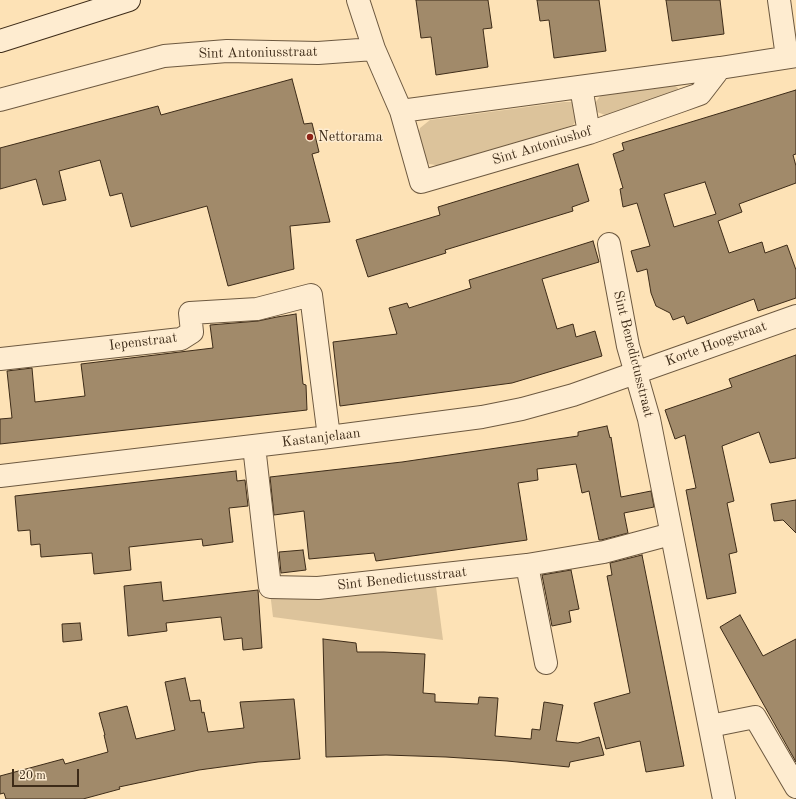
<!DOCTYPE html>
<html>
<head>
<meta charset="utf-8">
<style>
	body { margin:0 }
	#map { position:relative; width:796px; height:799px; overflow:hidden; background:#fde2b6; font-family:"Old Standard TT",serif }
	canvas { display:block }
	.scale { position:absolute; left:12px; top:769px; width:67px; height:18px; box-sizing:border-box; border:2px solid #3d2b18; border-top:0; padding-left:5px; font-size:12px; line-height:14px; white-space:nowrap; color:#3d2b18; -webkit-text-stroke:3px #feecd0; paint-order:stroke }
</style>
</head>
<body>
<div id="map">
<canvas width="796" height="799"></canvas>
<div class="scale">20 m</div>
</div>
<script>
const c = document.querySelector('canvas').getContext('2d');
c.lineJoin = 'round';
function fill(path, color) { c.fillStyle = color; c.fill(path, 'evenodd'); }
const poly = rows => new Path2D(rows.map(r => 'M' + r).join(''));
function stroke(path, color, width, dash) { c.strokeStyle = color; c.lineWidth = width; c.lineCap = dash ? 'butt' : 'round'; c.setLineDash(dash || []); c.stroke(path); }
function drawText(font, color, halo, rows, align = 'center') {
  c.font = font + ' "Old Standard TT",serif'; c.lineWidth = 3; c.setLineDash([]); c.textBaseline = 'middle'; c.strokeStyle = halo; c.fillStyle = color; for (const [text, x, y, turn = 0] of rows) {
    c.save(); c.translate(x, y); c.rotate((+turn || 0) * Math.PI / 180); c.textAlign = isNaN(turn) ? turn : align; if (halo) c.strokeText(text, 0, 0); c.fillText(text, 0, 0); c.restore();
  }
}
const green = poly([
	[675,86,678,88,677,94,605,115,597,112,595,103,601,95],
	[564,102,572,102,578,110,578,118,573,125,442,166,429,164,421,157,417,138,420,128,430,120],
	[434,571,443,640,273,617,270,592]
]);
const building = poly([
	[416,0,488,0,492,28,483,29,488,67,436,75,431,37,421,38,416,0],
	[537,0,599,0,606,51,554,58,549,20,540,21,537,0],
	[666,0,720,0,724,34,672,41,666,0],
	[292,79,304,124,312,123,319,152,312,154,330,222,290,226,294,269,228,286,207,206,131,227,122,193,110,196,100,160,59,171,66,200,43,205,36,179,0,189,0,148,158,106,161,115,292,79],
	[796,90,796,154,793,155,796,166,796,183,739,204,742,212,718,221,729,253,762,242,765,253,787,245,796,270,796,298,758,311,754,299,687,324,684,316,673,320,670,313,656,306,651,293,647,269,637,272,631,251,650,246,637,203,623,207,620,189,623,188,613,154,624,150,622,143,796,90],
	[705,182,716,214,674,227,664,194,705,182],
	[578,164,589,201,572,207,573,211,445,250,446,253,368,277,356,240,440,215,438,207,578,164],
	[593,241,599,262,542,279,557,329,573,324,576,337,595,331,602,356,512,383,340,406,333,342,397,334,389,308,407,303,409,308,471,288,469,280,593,241],
	[296,314,303,384,306,385,307,410,0,444,0,419,12,418,7,371,32,368,35,402,85,396,81,364,213,348,210,325,258,321,277,317,296,314],
	[796,355,796,458,770,463,759,432,722,446,734,501,727,503,737,552,729,554,736,593,707,599,686,490,696,488,685,435,675,439,665,410,732,387,729,379,796,355],
	[607,426,610,438,611,437,621,497,651,491,654,507,624,513,628,533,601,540,599,540,589,491,582,493,576,464,537,469,538,480,518,483,527,540,376,561,374,553,309,559,304,511,274,515,270,477,402,462,578,436,578,432,607,426],
	[236,471,237,481,245,480,248,506,229,508,233,542,203,546,202,539,129,547,131,570,94,574,92,553,41,557,40,544,31,545,30,530,18,531,15,496,236,471],
	[796,500,796,533,783,520,774,521,771,504,796,500],
	[303,550,306,570,281,573,279,552,303,550],
	[642,555,684,766,646,772,640,741,606,749,594,703,630,693,607,576,612,575,610,563,642,555],
	[571,570,579,609,569,611,571,622,552,626,542,575,571,570],
	[161,582,163,601,258,590,262,648,243,650,242,638,224,640,221,617,166,623,167,631,128,636,124,586,161,582],
	[740,615,763,656,796,639,796,762,720,627,740,615],
	[80,623,82,640,63,642,62,624,80,623],
	[323,639,356,643,357,652,384,652,425,654,423,693,435,694,435,702,478,704,479,697,498,698,495,736,531,739,532,729,540,730,544,702,563,705,556,741,578,743,599,737,604,755,570,762,569,767,507,761,446,757,386,755,326,757,323,639],
	[185,678,190,701,200,700,202,713,204,712,208,732,244,728,240,702,294,699,300,759,258,762,199,770,119,787,120,789,83,799,6,799,4,793,0,794,0,776,63,759,65,764,108,752,104,735,105,735,99,713,127,706,136,739,175,730,165,682,185,678]
]);
const minor = poly([
	[358,0,374,49,401,111,421,182,589,133,683,100,700,94,720,68],
	[779,0,787,57],
	[581,87,589,133],
	[0,100,164,56,227,51,318,53,374,49],
	[401,111,720,68,796,56],
	[609,244,628,346,649,419,724,799],
	[0,359,181,339,192,332,190,313,257,309,311,295,329,437],
	[254,446,270,587,318,588,527,565,604,552,671,534],
	[0,476,329,437,482,417,522,409,573,395,796,316],
	[527,565,546,663],
	[710,726,755,717,796,787]
]);
const secondary = poly([
	[0,41,129,0]
]);
const markers = [
	[310,137,4,"#8f2418"]
];
const streetNames = [
	["Sint Antoniusstraat",258,53,-1],
	["Sint Antoniushof",542,146,-17],
	["Iepenstraat",143,342,-7],
	["Korte Hoogstraat",716,344,-20],
	["Sint Benedictusstraat",633,354,76],
	["Kastanjelaan",321,438,-7],
	["Sint Benedictusstraat",402,579,-6]
];
const poiNames = [
	["Nettorama",318,137]
];
fill(green, '#dcc39b');
fill(building, '#a18a6a');
stroke(building, '#3d2b18', 1);
stroke(minor, '#6d5940', 24);
stroke(secondary, '#3d2b18', 24);
stroke(minor, '#feecd0', 22);
stroke(secondary, '#feecd0', 22);
for (const [x, y, r, color] of markers) { const dot = new Path2D(); dot.arc(x, y, r, 0, 2 * Math.PI); c.fillStyle = color; c.fill(dot); stroke(dot, '#feecd0', 1.5); }
drawText('14px', '#3d2b18', '#feecd0', streetNames);
drawText('14px', '#3d2b18', '#feecd0', poiNames, 'left');
</script>
</body>
</html>
